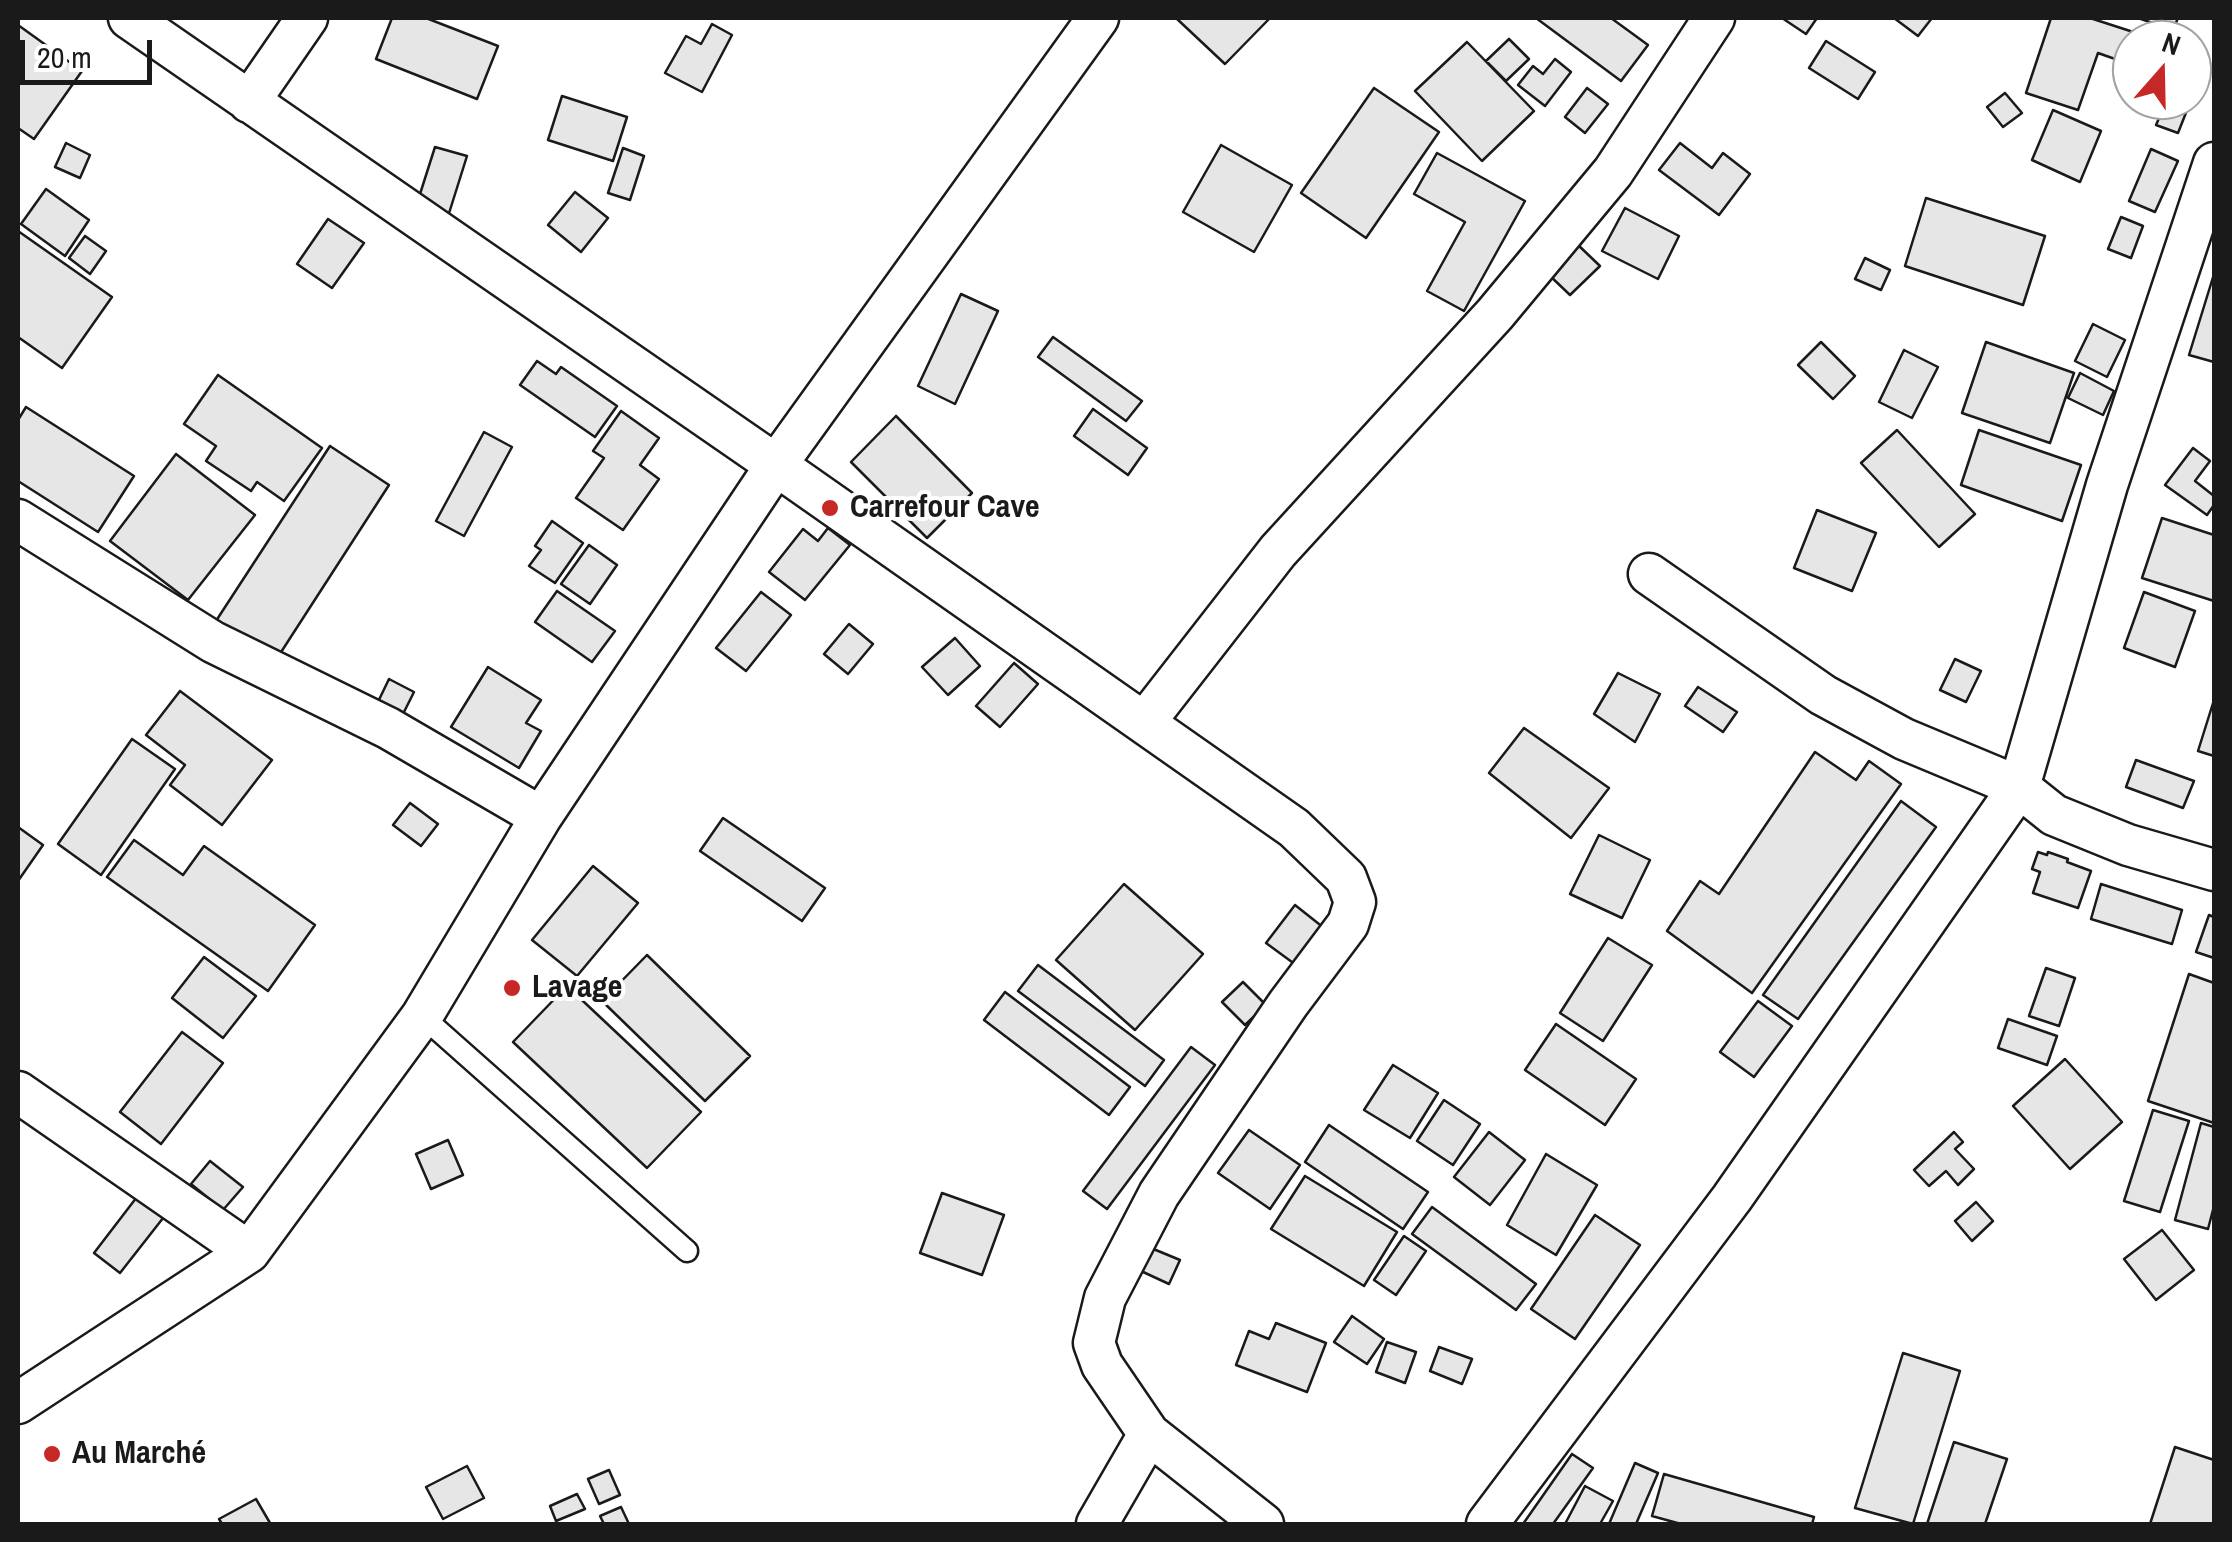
<!DOCTYPE html>
<html>
<head>
<meta charset="utf-8">
<style>
	body { margin:0 }
	#map { position:relative; width:2232px; height:1542px; overflow:hidden; background:#fff; font-family:"Archivo Narrow",sans-serif }
	canvas { display:block }
	.frame { position:absolute; inset:0; border:20px solid #1a1a1a; pointer-events:none }
	.north { position:absolute; left:2112px; top:20px; width:100px; height:100px; box-sizing:border-box; background:#fff; border:2px solid #a3a3a3; border-radius:50%; rotate:20deg; font-size:28px; font-weight:700; line-height:40px; text-align:center; color:#1a1a1a }
	.north::after { content:''; display:block; margin:auto; width:35px; height:45px; background:#c62828; clip-path:polygon(50% 0,100% 100%,50% 72%,0 100%) }
	.scale { position:absolute; left:20px; top:40px; width:132px; height:45px; box-sizing:border-box; border:5px solid #1a1a1a; border-top:0; padding-left:12px; font-size:30px; line-height:35px; white-space:nowrap; color:#1a1a1a; -webkit-text-stroke:8px #fff; paint-order:stroke }
</style>
</head>
<body>
<div id="map">
<canvas width="2232" height="1542"></canvas>
<div class="frame"></div>
<div class="north">N</div>
<div class="scale">20 m</div>
</div>
<script>
const c = document.querySelector('canvas').getContext('2d');
c.lineJoin = 'round';
function fill(path, color) { c.fillStyle = color; c.fill(path, 'evenodd'); }
const poly = rows => new Path2D(rows.map(r => 'M' + r).join(''));
function stroke(path, color, width, dash) { c.strokeStyle = color; c.lineWidth = width; c.lineCap = dash ? 'butt' : 'round'; c.setLineDash(dash || []); c.stroke(path); }
function drawText(font, color, halo, rows, align = 'center') {
  c.font = font + ' "Archivo Narrow",sans-serif'; c.lineWidth = 8; c.setLineDash([]); c.textBaseline = 'middle'; c.strokeStyle = halo; c.fillStyle = color; for (const [text, x, y, turn = 0] of rows) {
    c.save(); c.translate(x, y); c.rotate((+turn || 0) * Math.PI / 180); c.textAlign = isNaN(turn) ? turn : align; if (halo) c.strokeText(text, 0, 0); c.fillText(text, 0, 0); c.restore();
  }
}
const building = poly([
	[392,18,426,18,498,46,477,99,376,59,392,18],
	[1176,18,1270,18,1225,64,1176,18],
	[1536,18,1611,18,1648,45,1621,81,1536,18],
	[1782,18,1817,18,1806,34,1782,18],
	[1894,18,1932,18,1918,36,1894,18],
	[2051,18,2090,18,2158,40,2132,40,2132,65,2098,53,2078,110,2026,93,2051,18],
	[2138,18,2178,18,2173,30,2138,18],
	[712,24,732,35,702,92,665,73,686,36,701,44,712,24],
	[18,25,82,71,34,139,18,128,18,25],
	[1509,39,1529,59,1506,81,1486,61,1509,39],
	[1826,41,1875,72,1858,99,1809,68,1826,41],
	[1467,42,1534,111,1482,161,1415,91,1467,42],
	[1555,59,1571,72,1545,106,1518,85,1533,66,1543,74,1555,59],
	[1374,88,1439,132,1366,238,1301,193,1374,88],
	[1587,88,1608,104,1585,133,1565,117,1587,88],
	[2005,93,2022,113,2003,127,1987,107,2005,93],
	[562,96,627,117,613,161,548,140,562,96],
	[2167,100,2191,100,2178,133,2156,125,2167,100],
	[2053,110,2101,131,2080,182,2032,160,2053,110],
	[66,143,90,155,80,178,55,167,66,143],
	[1680,143,1712,168,1723,153,1750,174,1719,215,1659,170,1680,143],
	[1221,145,1292,185,1254,252,1183,212,1221,145],
	[435,147,467,156,445,226,413,216,435,147],
	[623,148,644,156,630,200,608,193,623,148],
	[2151,149,2178,161,2155,212,2129,201,2151,149],
	[1437,153,1525,201,1464,311,1427,291,1465,222,1414,194,1437,153],
	[46,189,89,220,65,256,21,224,46,189],
	[575,192,608,218,581,252,548,225,575,192],
	[1926,198,2045,236,2023,305,1905,266,1926,198],
	[1625,208,1679,236,1658,279,1602,251,1625,208],
	[2121,217,2143,226,2131,258,2108,249,2121,217],
	[328,219,364,243,332,288,297,264,328,219],
	[18,231,112,297,62,368,18,337,18,231],
	[85,236,106,251,90,274,69,258,85,236],
	[1576,243,1600,266,1570,295,1547,273,1576,243],
	[1865,258,1890,270,1881,290,1855,279,1865,258],
	[2214,274,2214,362,2189,355,2214,274],
	[961,294,998,311,955,404,918,386,961,294],
	[2093,324,2125,340,2107,377,2075,361,2093,324],
	[1053,337,1142,401,1126,421,1038,357,1053,337],
	[1821,342,1855,376,1833,399,1798,365,1821,342],
	[1986,342,2074,373,2050,443,1962,413,1986,342],
	[1904,350,1938,367,1912,418,1879,402,1904,350],
	[537,361,556,374,561,367,617,406,595,437,520,385,537,361],
	[2080,373,2114,391,2103,415,2068,398,2080,373],
	[218,375,322,448,284,501,257,482,251,491,206,461,216,446,184,424,218,375],
	[26,407,134,476,98,532,18,481,18,420,26,407],
	[1093,409,1147,448,1128,475,1074,436,1093,409],
	[621,411,659,438,640,465,659,479,623,530,576,498,604,458,593,451,621,411],
	[896,416,972,493,927,538,851,462,896,416],
	[1897,430,1975,514,1939,547,1861,463,1897,430],
	[1979,430,2081,465,2062,521,1961,485,1979,430],
	[484,432,512,447,464,536,436,521,484,432],
	[330,446,389,485,274,663,214,624,330,446],
	[2193,448,2210,461,2195,481,2214,496,2214,505,2207,515,2165,485,2193,448],
	[176,454,255,515,188,600,110,541,176,454],
	[1817,510,1876,533,1852,591,1794,568,1817,510],
	[2162,518,2214,535,2214,601,2142,578,2162,518],
	[552,521,583,543,555,583,529,566,541,550,535,546,552,521],
	[828,528,850,545,805,600,769,572,803,529,818,541,828,528],
	[589,545,617,565,590,604,561,584,589,545],
	[557,591,615,631,592,662,535,622,557,591],
	[761,592,791,615,746,671,716,648,761,592],
	[2144,592,2195,611,2175,667,2124,648,2144,592],
	[849,624,873,644,848,674,824,654,849,624],
	[955,638,980,666,948,695,922,667,955,638],
	[1955,659,1981,671,1966,702,1940,690,1955,659],
	[1014,663,1038,684,1000,727,976,706,1014,663],
	[488,667,541,700,526,723,541,731,519,768,451,727,488,667],
	[1618,673,1660,694,1635,742,1594,714,1618,673],
	[389,679,414,692,401,718,376,706,389,679],
	[1698,687,1737,712,1723,732,1685,706,1698,687],
	[180,691,272,760,222,825,170,785,185,765,146,735,180,691],
	[2214,700,2214,756,2198,751,2214,700],
	[1524,728,1609,788,1571,838,1489,773,1524,728],
	[132,739,175,769,101,875,58,844,132,739],
	[1815,752,1856,780,1869,761,1901,784,1752,993,1667,931,1700,881,1719,894,1815,752],
	[2136,760,2194,781,2183,808,2126,787,2136,760],
	[1901,801,1936,827,1798,1019,1763,995,1901,801],
	[410,803,438,824,421,846,393,825,410,803],
	[723,818,825,888,802,921,700,851,723,818],
	[18,827,43,845,18,881,18,827],
	[1599,835,1650,860,1622,918,1570,894,1599,835],
	[134,840,183,875,204,846,315,925,268,991,107,877,134,840],
	[2038,852,2047,855,2048,852,2068,859,2067,862,2091,871,2078,908,2033,893,2040,872,2032,869,2038,852],
	[593,866,638,903,577,976,532,940,593,866],
	[1124,884,1203,954,1135,1030,1056,960,1124,884],
	[2101,884,2182,910,2172,944,2091,919,2101,884],
	[1295,905,1324,928,1296,965,1266,943,1295,905],
	[2209,915,2214,917,2214,958,2196,952,2209,915],
	[1608,938,1652,965,1603,1041,1560,1013,1608,938],
	[647,955,750,1056,705,1101,602,1001,647,955],
	[204,957,256,996,223,1038,172,998,204,957],
	[1038,965,1164,1060,1145,1086,1018,991,1038,965],
	[2046,968,2075,978,2059,1026,2029,1016,2046,968],
	[2189,974,2214,983,2214,1123,2148,1101,2189,974],
	[1243,982,1266,1005,1245,1025,1222,1002,1243,982],
	[567,986,701,1112,647,1168,513,1042,567,986],
	[1005,992,1130,1087,1109,1115,984,1020,1005,992],
	[1758,1001,1792,1026,1754,1077,1720,1052,1758,1001],
	[2008,1019,2057,1036,2047,1065,1998,1048,2008,1019],
	[1556,1024,1636,1079,1605,1125,1525,1070,1556,1024],
	[182,1032,223,1063,161,1144,120,1112,182,1032],
	[1191,1047,1215,1065,1107,1209,1083,1191,1191,1047],
	[2065,1059,2122,1122,2070,1169,2013,1106,2065,1059],
	[1393,1065,1438,1093,1410,1138,1364,1110,1393,1065],
	[1444,1100,1480,1124,1453,1165,1417,1141,1444,1100],
	[2153,1110,2189,1121,2160,1212,2124,1201,2153,1110],
	[2201,1123,2214,1127,2214,1206,2208,1229,2175,1220,2201,1123],
	[1329,1125,1428,1192,1403,1229,1305,1162,1329,1125],
	[1249,1130,1300,1165,1270,1209,1218,1173,1249,1130],
	[1489,1132,1525,1160,1490,1205,1454,1177,1489,1132],
	[1954,1132,1963,1142,1955,1149,1974,1169,1958,1185,1946,1171,1929,1186,1914,1170,1954,1132],
	[448,1140,463,1175,431,1189,416,1154,448,1140],
	[1546,1154,1597,1185,1556,1255,1507,1225,1546,1154],
	[210,1161,243,1187,223,1210,191,1184,210,1161],
	[1305,1176,1397,1232,1364,1286,1271,1229,1305,1176],
	[140,1193,167,1213,120,1273,94,1253,140,1193],
	[942,1193,1004,1215,982,1275,920,1253,942,1193],
	[1976,1202,1993,1221,1972,1241,1955,1221,1976,1202],
	[1432,1207,1536,1284,1516,1310,1412,1234,1432,1207],
	[1595,1215,1640,1245,1575,1339,1531,1309,1595,1215],
	[2162,1230,2194,1270,2156,1300,2124,1259,2162,1230],
	[1404,1236,1426,1251,1396,1295,1374,1280,1404,1236],
	[1151,1248,1180,1260,1169,1284,1141,1271,1151,1248],
	[1352,1316,1384,1339,1367,1364,1334,1342,1352,1316],
	[1276,1323,1326,1343,1307,1392,1236,1365,1249,1331,1269,1339,1276,1323],
	[1387,1342,1416,1352,1405,1383,1376,1372,1387,1342],
	[1439,1347,1472,1359,1462,1384,1430,1371,1439,1347],
	[1903,1353,1960,1371,1913,1524,1855,1508,1903,1353],
	[1954,1442,2007,1459,1985,1524,1927,1524,1954,1442],
	[2175,1447,2214,1460,2214,1524,2150,1524,2175,1447],
	[1572,1454,1593,1468,1553,1524,1523,1524,1572,1454],
	[1635,1463,1658,1473,1636,1524,1609,1524,1635,1463],
	[467,1466,484,1498,443,1519,426,1487,467,1466],
	[609,1470,620,1495,599,1504,588,1479,609,1470],
	[1664,1474,1814,1517,1812,1524,1681,1524,1652,1516,1664,1474],
	[1585,1486,1613,1501,1600,1524,1565,1524,1585,1486],
	[577,1494,585,1509,556,1521,550,1506,577,1494],
	[256,1499,270,1523,222,1524,219,1519,256,1499],
	[621,1507,629,1524,604,1524,600,1516,621,1507]
]);
const service = poly([
	[422,1016,687,1251]
]);
const minor = poly([
	[129,18,776,465,1294,828,1346,878,1355,902,1348,924,1288,1004,1159,1194,1105,1298,1094,1343,1102,1365,1149,1434,1263,1524],
	[249,102,307,18],
	[18,520,213,642,388,728,541,817],
	[1649,574,1823,695,1904,739,2019,787,2054,815,2128,845,2214,870],
	[1144,723,1278,551,1495,314,1613,172,1714,18],
	[18,1092,249,1252],
	[18,1403,249,1252,422,1016,541,817,776,465,1098,18],
	[1097,1524,1149,1434],
	[1487,1524,1732,1198,2019,787,2107,485,2214,163]
]);
const markers = [
	[830,508,10,"#c62828"],
	[512,988,10,"#c62828"],
	[52,1454,10,"#c62828"]
];
const poiNames = [
	["Carrefour Cave",850,508],
	["Lavage",532,988],
	["Au Marché",72,1454]
];
fill(building, '#e6e6e6');
stroke(building, '#1a1a1a', 2.5);
stroke(service, '#1a1a1a', 25);
stroke(minor, '#1a1a1a', 45);
stroke(service, '#fff', 20);
stroke(minor, '#fff', 40);
for (const [x, y, r, color] of markers) { const dot = new Path2D(); dot.arc(x, y, r, 0, 2 * Math.PI); c.fillStyle = color; c.fill(dot); stroke(dot, '#fff', 4); }
drawText('bold 32px', '#1a1a1a', '#fff', poiNames, 'left');
</script>
</body>
</html>
